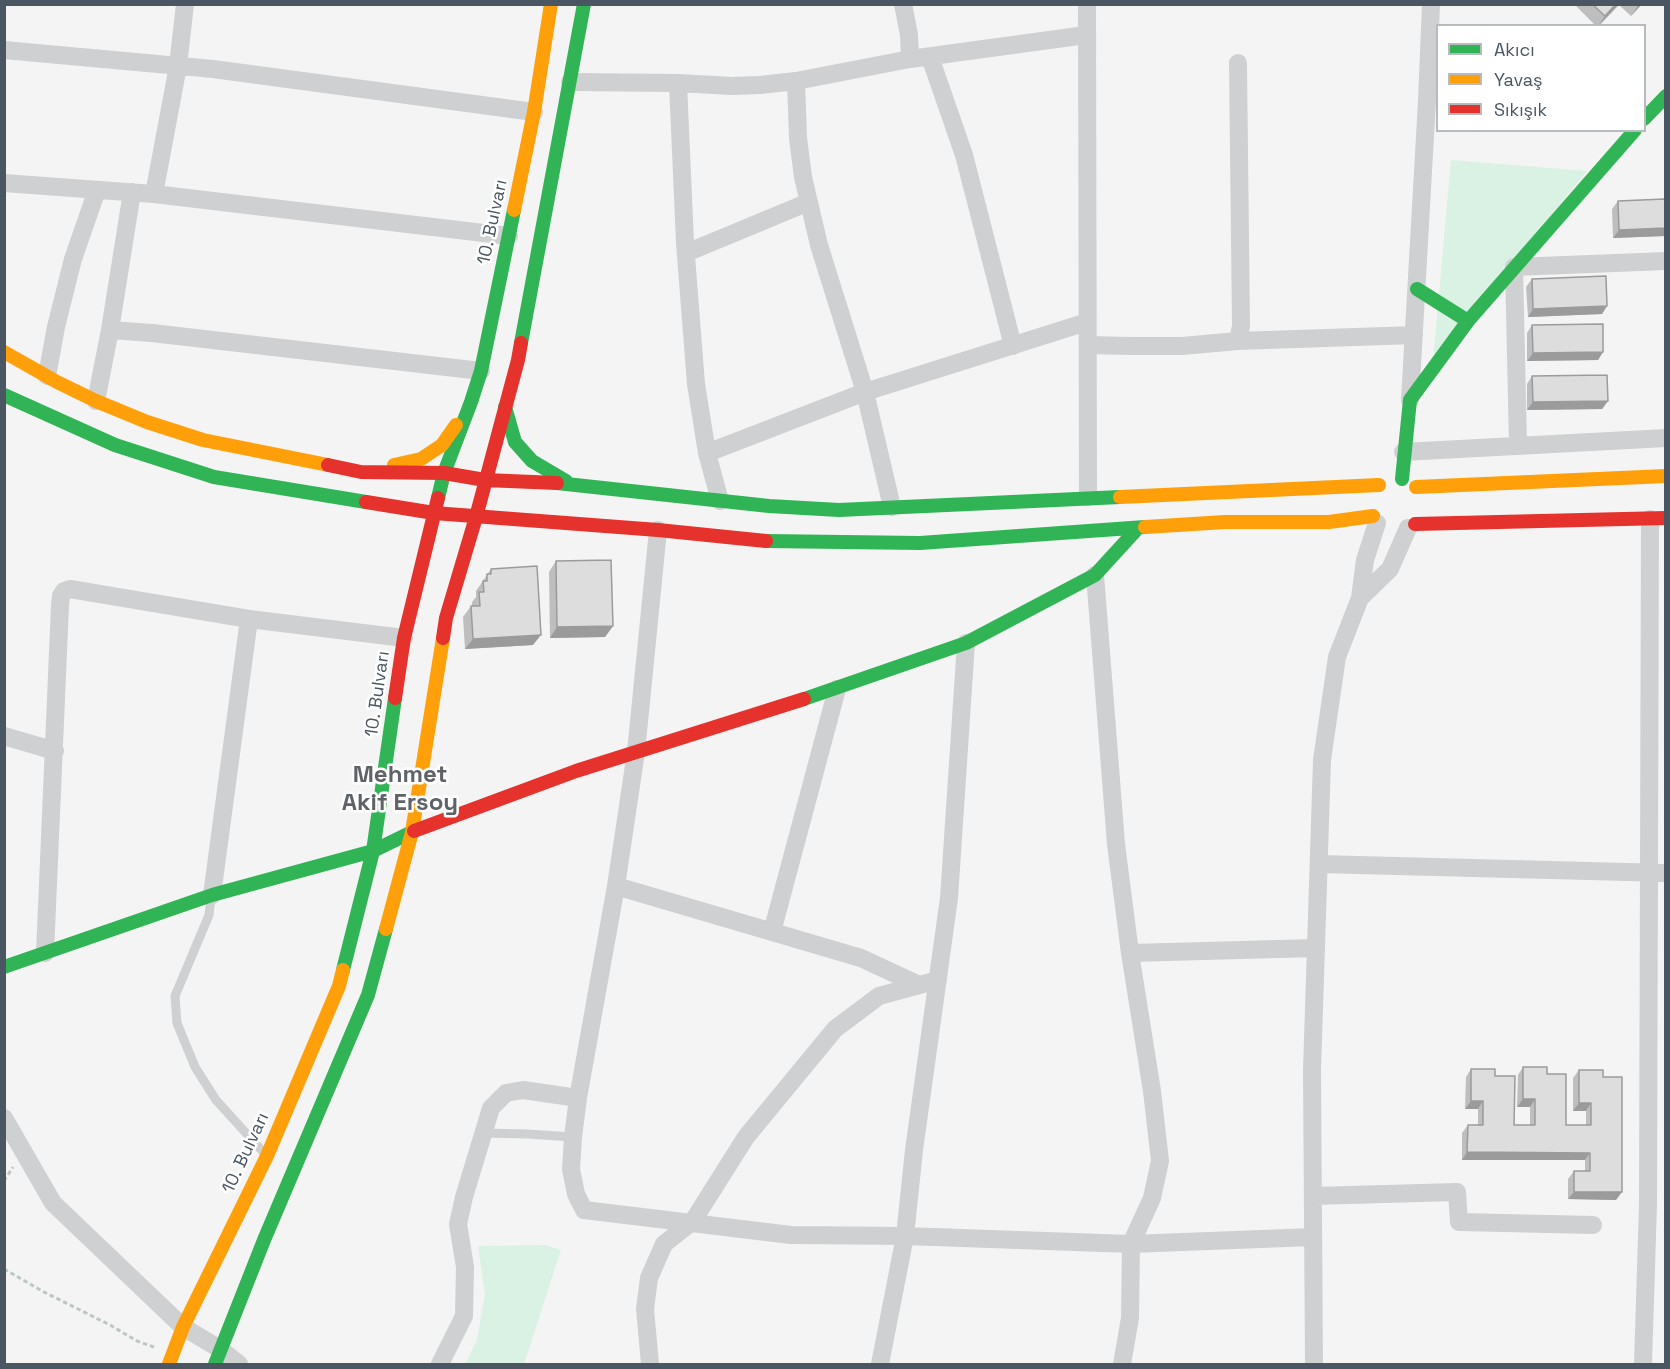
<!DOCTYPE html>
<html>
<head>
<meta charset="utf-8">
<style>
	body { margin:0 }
	#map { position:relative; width:1670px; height:1369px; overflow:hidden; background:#f4f4f4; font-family:"Space Grotesk",sans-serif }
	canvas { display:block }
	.frame { position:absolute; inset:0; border:6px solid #4a5661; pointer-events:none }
	.legend { position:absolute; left:1436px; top:24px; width:210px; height:108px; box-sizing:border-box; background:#fff; border:2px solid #b7bbc0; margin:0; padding:8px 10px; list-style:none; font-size:18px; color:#4a5661 }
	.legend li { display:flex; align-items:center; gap:12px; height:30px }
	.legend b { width:30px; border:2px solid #b7bbc0 }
</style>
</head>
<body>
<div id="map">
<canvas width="1670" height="1369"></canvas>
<div class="frame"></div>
<ul class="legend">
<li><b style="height:8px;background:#30b455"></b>Akıcı</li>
<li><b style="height:8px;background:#ff9f0a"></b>Yavaş</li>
<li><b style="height:8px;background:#e5322d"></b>Sıkışık</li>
</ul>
</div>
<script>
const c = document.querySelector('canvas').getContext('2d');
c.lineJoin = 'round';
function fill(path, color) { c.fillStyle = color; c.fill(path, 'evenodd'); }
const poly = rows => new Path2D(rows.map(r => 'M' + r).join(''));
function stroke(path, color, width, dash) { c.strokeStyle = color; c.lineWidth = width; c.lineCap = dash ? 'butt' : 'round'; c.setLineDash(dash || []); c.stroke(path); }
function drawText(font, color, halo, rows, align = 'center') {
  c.font = font + ' "Space Grotesk",sans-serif'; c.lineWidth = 5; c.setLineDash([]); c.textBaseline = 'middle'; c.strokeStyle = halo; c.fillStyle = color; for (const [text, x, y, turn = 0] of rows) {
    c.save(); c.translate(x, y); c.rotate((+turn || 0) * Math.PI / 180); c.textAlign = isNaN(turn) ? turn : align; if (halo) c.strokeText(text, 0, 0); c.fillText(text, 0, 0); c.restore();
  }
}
const green = poly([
	[1451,160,1587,171,1433,361],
	[545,1245,561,1250,524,1364,465,1364,477,1340,485,1294,478,1246]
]);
const path = poly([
	[4,1181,13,1167],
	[4,1269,44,1292,110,1325,137,1341,154,1347]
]);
const lane = poly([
	[211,897,209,915,175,996,177,1023,195,1067,216,1100,265,1154],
	[483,1133,527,1134,573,1137]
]);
const street = poly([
	[903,4,909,35,910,59],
	[1087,4,1088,497],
	[4,50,213,69,534,112],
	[930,57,964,155,1013,346],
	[796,81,798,138,803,177,819,245,865,392,892,507],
	[570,82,678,83,732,86,760,85,796,81,910,59,1086,35],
	[678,83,685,243,696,384,707,453,720,501],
	[4,183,154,194,509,236],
	[154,194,178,66,185,4],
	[686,253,809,202],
	[110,330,152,333,481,371],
	[1238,341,1414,335],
	[1088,345,1131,346,1182,346,1238,341,1241,326,1238,63],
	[47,376,56,327,73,259,97,190],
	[1410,400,1427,101,1431,4],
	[96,401,110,330,132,192],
	[1518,445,1514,267,1666,261],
	[1403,452,1666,438],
	[707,453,865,392,1087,322],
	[658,530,636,752,616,886,578,1098,573,1137,571,1169,576,1194,584,1210,791,1235,905,1236,1131,1244,1313,1237],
	[1095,575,1116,844,1130,953,1152,1091,1160,1161,1152,1198,1131,1244,1130,1318,1122,1364],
	[1360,598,1390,569,1408,528],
	[4,736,55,751],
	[1319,864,1666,873],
	[616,886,861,958,919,985],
	[212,895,249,619],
	[772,932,837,689],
	[45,953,60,606,61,596,64,591,70,589,249,619,404,638],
	[1130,953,1316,948],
	[4,1118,53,1203,183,1327,220,1349,239,1364],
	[1313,1196,1457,1192,1459,1222,1593,1225],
	[440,1364,464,1316,465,1267,458,1224,464,1197,491,1108,506,1093,523,1090,578,1098],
	[650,1364,645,1309,649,1278,664,1244,693,1221,746,1137,835,1029,879,996,938,980],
	[880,1364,905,1236,914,1150,949,898,966,643],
	[1314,1364,1312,1070,1322,760,1337,657,1360,598,1365,560,1377,523],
	[1643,1364,1648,1204,1650,519]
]);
const fast = poly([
	[1644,119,1666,96],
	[1417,289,1468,321],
	[521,343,584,4],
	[4,395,115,445,214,477,366,502],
	[505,407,515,442,532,461,566,481],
	[1402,479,1410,400,1468,321,1635,130],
	[557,483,769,506,839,510,1120,497],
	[438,498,444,473,471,402,481,371,514,210],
	[766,541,920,543,1145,527],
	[804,699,966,643,1095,575,1138,528],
	[4,967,212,895,373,851,414,831],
	[343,970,373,851,395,698],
	[215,1364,264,1240,368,995,386,929]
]);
const slow = poly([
	[514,210,534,112,551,4],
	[4,352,57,382,96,401,147,422,203,440,328,465],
	[394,465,421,459,442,445,456,425],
	[1416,487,1666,476],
	[1120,497,1379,485],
	[1145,527,1225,522,1329,522,1373,516],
	[386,929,412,832,443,638],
	[169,1364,183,1327,267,1156,339,986,343,970]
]);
const jam = poly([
	[328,465,361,472,444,473,485,480,557,483],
	[366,502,434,513,658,530,766,541],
	[1415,524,1666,518],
	[443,638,446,618,476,517,518,360,521,343],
	[395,698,404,638,438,498],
	[414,831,576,771,804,699]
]);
const wall = poly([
	[1574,4,1642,4,1631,16,1619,5,1599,26,1596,26],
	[1665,199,1665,236,1613,238,1612,209,1618,201],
	[1532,279,1607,306,1602,314,1528,317,1526,287],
	[1532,325,1603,352,1598,360,1527,361,1527,333],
	[1532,376,1608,401,1602,409,1527,410,1527,384],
	[556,561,613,626,605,637,550,638,549,572],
	[491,569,533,645,465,649,463,617,471,606,472,606,472,602,476,597,476,591],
	[1523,1067,1547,1074,1566,1125,1586,1125,1586,1111,1573,1111,1573,1078,1579,1070,1603,1077,1616,1200,1568,1199,1568,1179,1574,1171,1585,1171,1585,1160,1462,1160,1462,1133,1468,1125,1478,1125,1478,1109,1465,1109,1466,1077,1471,1069,1495,1076,1514,1125,1530,1125,1530,1107,1517,1107,1518,1075]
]);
const shadedWall = poly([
	[1616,4,1619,4,1598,26,1605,16],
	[1639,4,1642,4,1631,16,1638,6],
	[1665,228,1665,236,1613,238,1619,230],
	[1607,306,1602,314,1528,317,1533,309],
	[1603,352,1598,360,1527,361,1533,353],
	[1608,401,1602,409,1527,410,1533,402],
	[613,626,605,637,550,638,557,627],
	[541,635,533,645,465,649,473,639],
	[1523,1099,1535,1099,1530,1107,1517,1107],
	[1471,1101,1483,1101,1478,1109,1465,1109],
	[1579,1103,1591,1103,1586,1111,1573,1111],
	[1467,1152,1590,1153,1585,1160,1462,1160],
	[1574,1192,1622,1192,1616,1200,1568,1199]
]);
const building = poly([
	[1592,4,1616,4,1605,16,1592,4],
	[1665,199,1665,228,1619,230,1618,201,1665,199],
	[1606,276,1607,306,1533,309,1532,279,1606,276],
	[1603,324,1603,352,1533,353,1532,325,1603,324],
	[1607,375,1608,401,1533,402,1532,376,1607,375],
	[611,560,613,626,557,627,556,561,611,560],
	[537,566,541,635,473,639,471,606,480,606,479,592,484,592,483,581,487,581,487,574,491,574,491,569,537,566],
	[1523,1067,1547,1067,1547,1074,1566,1074,1566,1125,1591,1125,1591,1103,1579,1103,1579,1070,1603,1070,1603,1077,1622,1077,1622,1192,1574,1192,1574,1171,1590,1171,1590,1153,1467,1152,1468,1125,1483,1125,1483,1101,1471,1101,1471,1069,1495,1069,1495,1076,1515,1076,1514,1125,1535,1125,1535,1099,1523,1099,1523,1067]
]);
const streetNames = [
	["10. Bulvarı",493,222,-78],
	["10. Bulvarı",378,694,-82],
	["10. Bulvarı",246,1153,-65]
];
const districtNames = [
	["Mehmet",400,775],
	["Akif Ersoy",400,803]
];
fill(green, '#d9f2e3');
stroke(path, '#bcc7c4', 3, [4.5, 3]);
stroke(lane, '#ced0d2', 9);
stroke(street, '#ced0d2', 18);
stroke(fast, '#30b455', 14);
stroke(slow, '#ff9f0a', 14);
stroke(jam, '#e5322d', 14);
fill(wall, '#bebebf');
fill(shadedWall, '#9b9b9b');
fill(building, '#ddddde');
stroke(building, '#9b9b9b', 1.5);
drawText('18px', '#4a5661', '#fff', streetNames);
drawText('bold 24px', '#5f6368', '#fff', districtNames);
</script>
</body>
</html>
